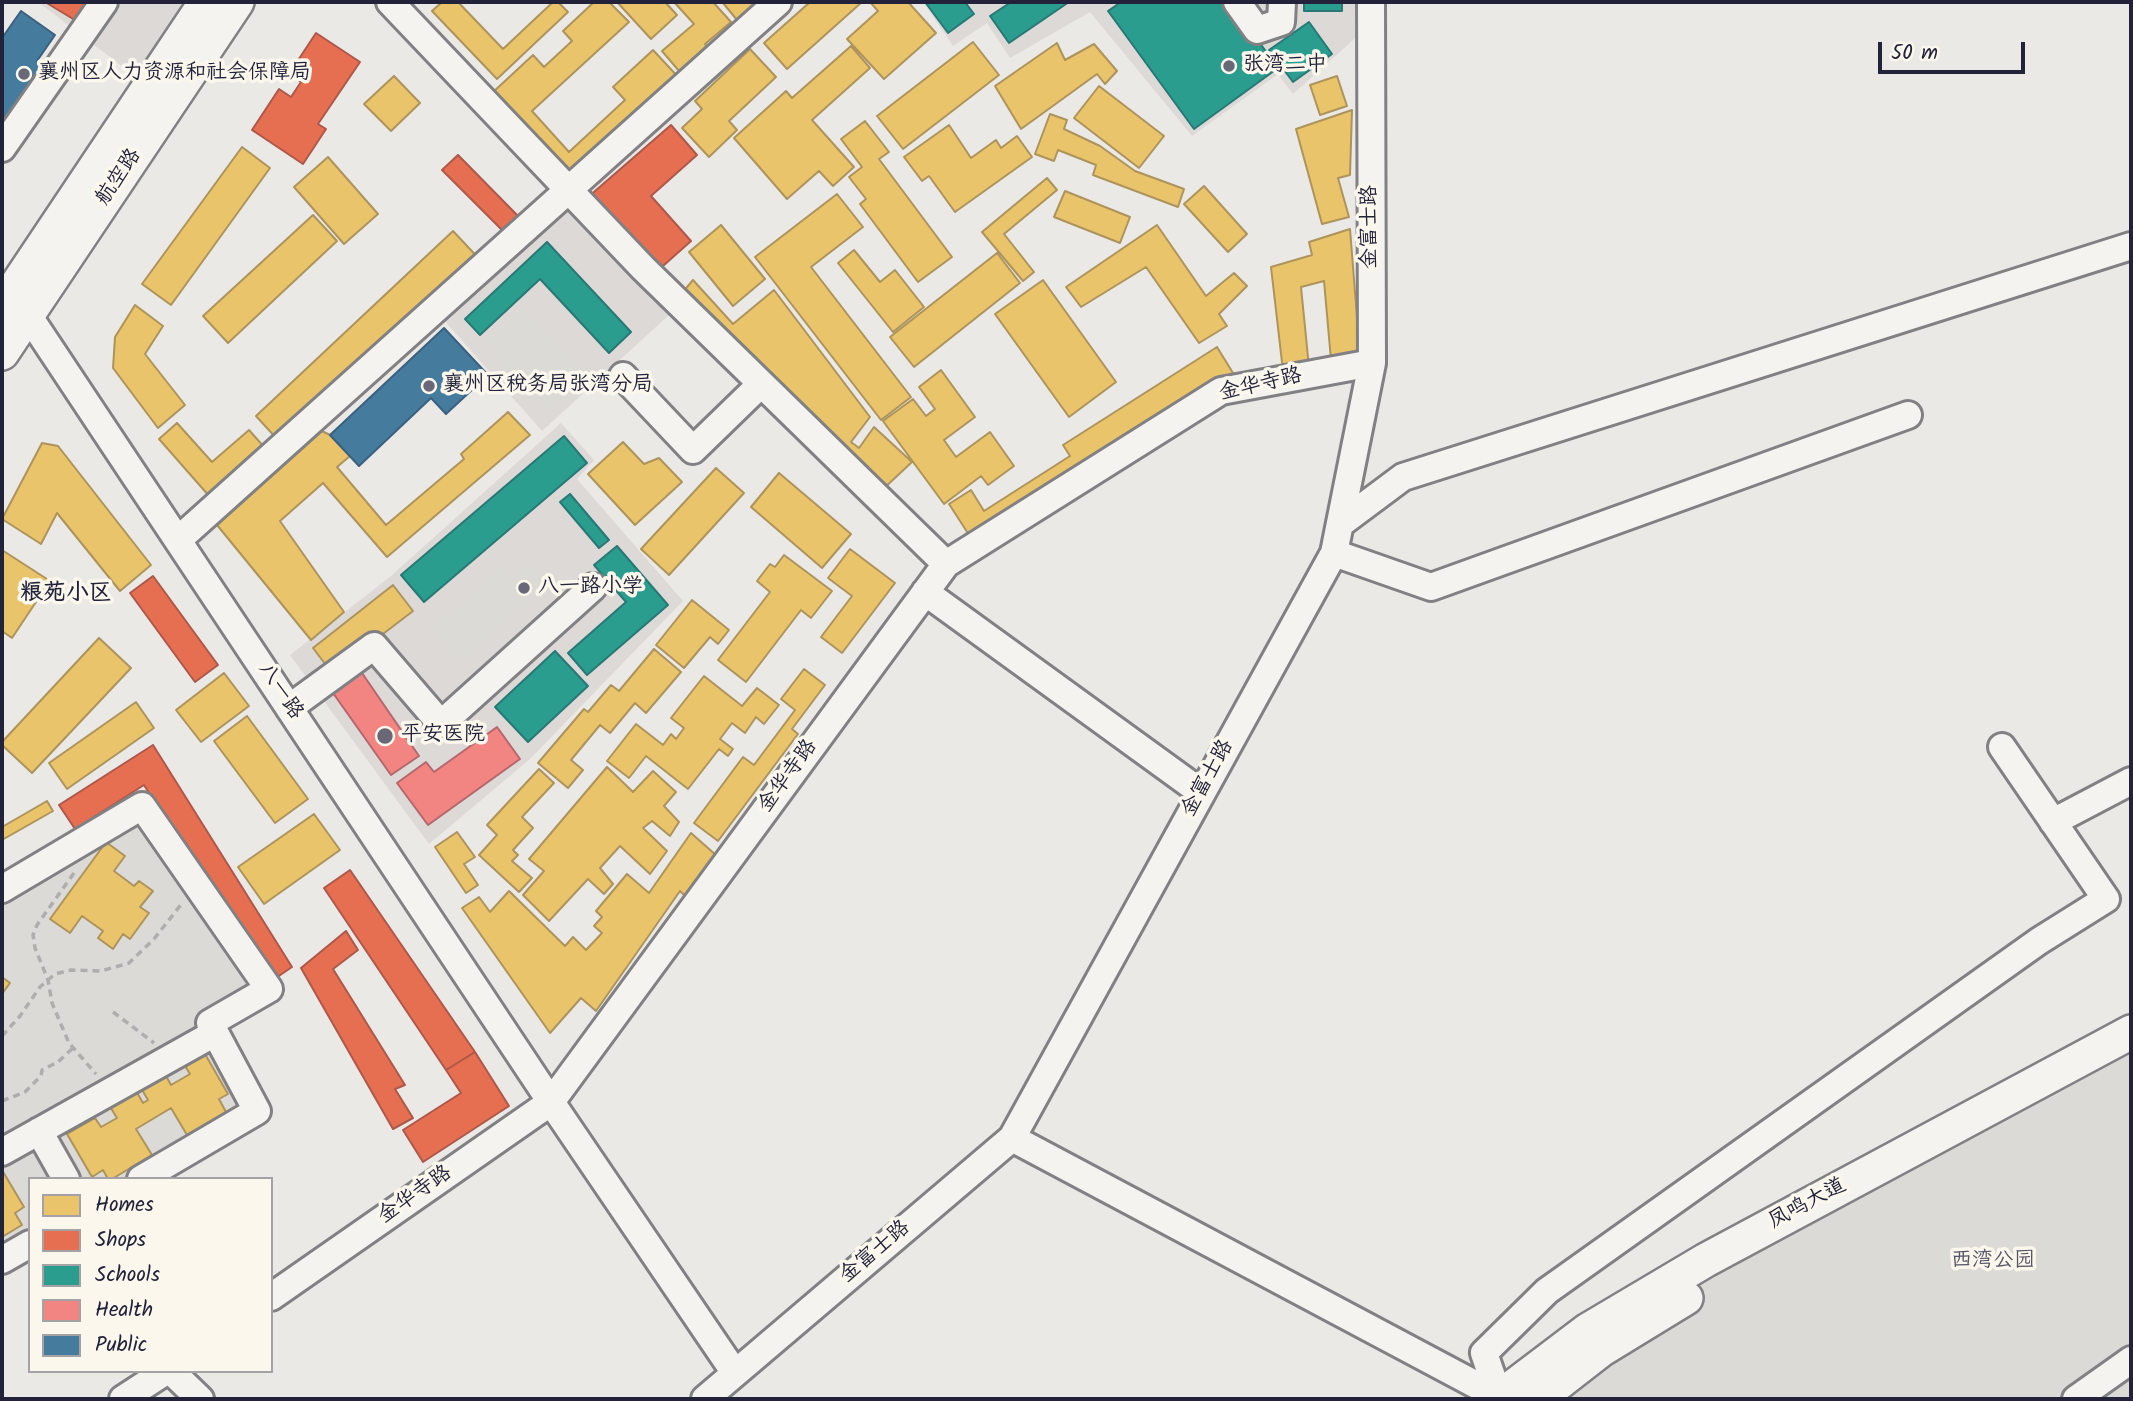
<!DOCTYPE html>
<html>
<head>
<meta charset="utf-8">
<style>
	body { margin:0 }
	#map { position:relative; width:2133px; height:1401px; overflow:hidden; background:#ebe9e5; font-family:Kalam,sans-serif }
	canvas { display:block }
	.frame { position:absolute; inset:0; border:4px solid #22223b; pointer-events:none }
	.legend { position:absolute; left:28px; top:1177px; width:245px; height:196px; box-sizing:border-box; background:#fbf7ec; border:2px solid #a4a2a5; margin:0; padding:9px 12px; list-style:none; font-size:21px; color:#22223b }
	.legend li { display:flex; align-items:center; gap:14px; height:35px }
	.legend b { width:35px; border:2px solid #a4a2a5 }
	.scale { position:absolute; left:1878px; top:42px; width:147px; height:32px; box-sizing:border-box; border:4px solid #22223b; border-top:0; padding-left:9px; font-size:21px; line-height:24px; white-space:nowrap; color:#22223b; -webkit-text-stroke:5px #fbf7ec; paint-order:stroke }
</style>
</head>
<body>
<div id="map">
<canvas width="2133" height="1401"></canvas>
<div class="frame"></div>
<ul class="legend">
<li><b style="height:19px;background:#e9c46a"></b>Homes</li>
<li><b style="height:19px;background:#e76f51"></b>Shops</li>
<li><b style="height:19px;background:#2a9d8f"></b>Schools</li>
<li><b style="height:19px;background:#f28482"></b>Health</li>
<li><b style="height:19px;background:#457b9d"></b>Public</li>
</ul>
<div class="scale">50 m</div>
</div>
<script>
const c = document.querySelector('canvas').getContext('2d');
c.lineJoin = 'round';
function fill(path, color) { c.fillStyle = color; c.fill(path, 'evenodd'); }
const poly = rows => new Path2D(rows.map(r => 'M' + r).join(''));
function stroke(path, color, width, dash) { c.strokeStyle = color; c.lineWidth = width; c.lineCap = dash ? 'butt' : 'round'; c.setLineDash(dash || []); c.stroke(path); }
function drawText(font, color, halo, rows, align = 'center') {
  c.font = font + ' Kalam,"LXGW WenKai TC",sans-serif'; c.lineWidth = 7; c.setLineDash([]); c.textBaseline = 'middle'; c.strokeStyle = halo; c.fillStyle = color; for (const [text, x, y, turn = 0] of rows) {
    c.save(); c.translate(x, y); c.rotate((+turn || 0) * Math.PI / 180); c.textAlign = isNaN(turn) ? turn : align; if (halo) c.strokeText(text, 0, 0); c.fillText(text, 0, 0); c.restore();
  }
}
const built = poly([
	[38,2,197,2,144,83],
	[923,2,1371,2,1371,24,1293,94,1278,74,1192,136,1090,12,1010,58,987,23,953,46],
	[569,191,680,305,542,431,435,310],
	[561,423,594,460,577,479,683,601,530,759,429,844,290,655,391,576]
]);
const green = poly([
	[523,304,587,375,546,413,482,342],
	[522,549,552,584,538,595,508,560],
	[502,565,533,601,458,666,427,629],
	[142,806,269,989,210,1023,257,1111,141,1179,30,1179,30,1244,2,1260,2,889],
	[2131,1032,2131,1399,1497,1399]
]);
const homes = poly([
	[442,2,458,2,503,49,553,2,558,2,568,12,497,79,432,11,442,2],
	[594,2,609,2,629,22,532,111,569,152,625,100,613,87,653,50,680,79,570,181,491,94,533,55,544,67,572,41,563,31,594,2],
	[617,2,665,2,677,15,651,39,617,2],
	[674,2,713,2,731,22,705,44,714,54,685,78,662,51,694,24,674,2],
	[724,2,770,2,742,26,723,3,724,2],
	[810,2,862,2,787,69,764,43,810,2],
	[870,2,908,2,936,33,884,79,847,39,878,11,870,2],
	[973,42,999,75,903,149,877,116,973,42],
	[1057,43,1065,60,1094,44,1117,71,1105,84,1097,74,1021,129,995,86,1057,43],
	[851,46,870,68,812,120,854,167,833,186,819,171,787,199,734,138,786,91,792,98,851,46],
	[750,49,776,77,729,121,737,130,709,157,682,128,702,109,695,101,750,49],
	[394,76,420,103,391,131,364,104,394,76],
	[1337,76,1347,106,1320,115,1310,85,1337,76],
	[1099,86,1164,136,1139,168,1074,118,1099,86],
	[1352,110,1350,175,1338,178,1349,217,1322,224,1296,129,1352,110],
	[1050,114,1067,120,1064,129,1100,146,1135,171,1184,189,1178,207,1093,175,1096,165,1058,150,1054,161,1035,154,1050,114],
	[865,121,889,152,879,159,952,257,918,282,860,204,866,199,849,177,862,167,841,139,865,121],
	[949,125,971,158,996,140,1001,148,1017,136,1032,157,955,212,929,176,922,181,904,157,949,125],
	[242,147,270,168,171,305,142,284,242,147],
	[328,157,378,214,344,244,294,187,328,157],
	[1047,178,1057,190,1004,234,1034,272,1023,281,982,232,1047,178],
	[1204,186,1247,234,1228,252,1184,204,1204,186],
	[1065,191,1130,217,1120,243,1054,217,1065,191],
	[837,194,863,227,811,267,911,397,881,420,755,257,837,194],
	[313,215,337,241,228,343,203,316,313,215],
	[721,225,765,279,733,306,689,252,721,225],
	[1157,225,1206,296,1234,273,1247,286,1219,314,1227,326,1199,343,1146,267,1081,307,1066,287,1157,225],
	[1350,229,1360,355,1331,360,1324,281,1301,287,1309,367,1283,371,1271,267,1312,255,1309,242,1350,229],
	[453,231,483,263,463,282,455,272,277,439,256,416,453,231],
	[854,250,880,282,895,270,924,307,893,332,838,263,854,250],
	[997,253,1020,283,914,367,890,337,997,253],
	[693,280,733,324,774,290,870,417,851,442,859,448,874,427,912,462,881,491,682,293,693,280],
	[1043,280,1116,382,1069,417,995,314,1043,280],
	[135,305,163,326,145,354,185,405,158,428,113,368,115,337,135,305],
	[1217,347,1233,373,971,538,949,504,971,490,984,511,1070,456,1063,445,1217,347],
	[941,370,975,417,944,440,956,457,990,432,1014,466,988,485,981,476,944,504,883,421,913,399,926,416,935,409,919,387,941,370],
	[508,412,530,435,387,557,323,483,280,521,344,612,311,640,217,525,322,431,330,435,350,456,337,467,386,525,464,459,461,454,508,412],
	[177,423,212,462,249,430,272,456,217,505,159,439,177,423],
	[623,442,644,464,659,458,682,482,635,525,588,474,623,442],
	[42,443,58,446,151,565,120,591,57,513,41,544,2,519,42,443],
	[716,468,744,493,669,575,641,549,716,468],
	[779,473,851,534,822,568,751,507,779,473],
	[850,549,895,583,842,653,821,637,852,596,828,578,850,549],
	[2,550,50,581,12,638,2,631,2,550],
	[784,555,832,591,811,618,801,610,746,682,718,660,770,592,757,581,770,564,775,567,784,555],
	[393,585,413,611,332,673,313,648,393,585],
	[692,600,729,630,718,644,710,637,684,668,656,645,692,600],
	[99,638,131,668,32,773,2,745,2,742,99,638],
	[654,649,681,672,646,713,635,703,610,733,600,725,571,760,583,770,568,788,538,763,584,709,588,712,611,685,619,691,654,649],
	[804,669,825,685,792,729,798,734,718,841,694,823,743,757,754,765,795,710,781,699,804,669],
	[224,673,249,706,201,742,176,710,224,673],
	[704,676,742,706,757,688,779,705,764,724,756,717,745,733,732,723,720,739,733,749,728,756,719,749,688,789,646,756,629,778,607,761,636,724,663,745,671,734,676,739,684,728,671,718,704,676],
	[136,702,154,728,67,789,49,763,136,702],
	[247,716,308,799,275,823,214,741,247,716],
	[607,767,633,792,653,771,676,792,664,806,679,822,670,836,652,821,643,828,667,851,650,874,620,846,600,868,613,884,604,894,588,879,549,921,523,895,544,871,529,859,607,767],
	[539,769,554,783,522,817,533,828,513,850,518,855,512,861,532,878,519,892,479,855,497,835,487,825,539,769],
	[47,801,53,811,2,840,2,827,47,801],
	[314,814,340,850,264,904,238,867,314,814],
	[457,832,475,857,464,864,478,885,466,893,435,847,457,832],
	[691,833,717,856,686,897,680,891,596,1011,581,998,550,1033,462,908,479,897,490,912,509,891,565,946,573,937,586,950,602,933,594,926,602,917,596,911,627,874,649,893,691,833],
	[106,842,125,856,114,871,134,886,139,881,153,891,140,907,149,913,130,939,123,934,113,949,98,938,103,931,82,916,70,933,50,919,106,842],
	[2,977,10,983,2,994,2,977],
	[205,1054,228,1094,219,1099,226,1112,187,1135,171,1108,136,1129,152,1155,112,1179,108,1179,103,1170,92,1177,67,1134,95,1118,101,1127,117,1118,109,1105,135,1089,143,1103,148,1100,141,1088,165,1074,171,1085,190,1074,185,1066,205,1054],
	[2,1170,24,1207,15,1213,22,1225,2,1237,2,1170]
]);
const shops = poly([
	[45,2,98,2,83,25,45,2],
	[316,33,360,62,318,124,326,129,303,164,252,130,279,89,291,97,301,82,289,74,316,33],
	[671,125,697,155,651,196,691,241,654,274,587,198,671,125],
	[458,155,519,217,504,232,442,170,458,155],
	[153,576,218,665,195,682,130,593,153,576],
	[153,745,292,967,273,980,248,950,144,785,75,829,59,805,153,745],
	[350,870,475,1052,446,1070,324,888,350,870],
	[346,931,358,950,333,969,405,1085,395,1089,413,1118,393,1129,301,968,346,931],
	[475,1052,509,1106,423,1162,403,1130,461,1093,446,1070,475,1052]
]);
const schools = poly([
	[925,2,965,2,974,14,948,33,925,2],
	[1011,2,1069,2,1009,43,990,16,1011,2],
	[1121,2,1230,2,1278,68,1194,129,1108,11,1121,2],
	[1304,2,1342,2,1342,11,1304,11,1304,2],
	[1309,22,1332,54,1293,82,1269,50,1309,22],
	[547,242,631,332,609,353,540,279,480,335,465,319,547,242],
	[564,436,587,463,424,602,401,575,564,436],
	[570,494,609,540,599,548,560,502,570,494],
	[617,546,668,605,587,675,568,653,626,602,594,565,617,546],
	[555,651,588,686,528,742,495,707,555,651]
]);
const health = poly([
	[362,673,419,756,391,775,333,693,362,673],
	[497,727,520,759,428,825,397,783,426,762,434,772,497,727]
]);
const public = poly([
	[21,11,55,35,37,61,44,65,47,71,2,138,2,38,21,11],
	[444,328,488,375,446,414,431,398,359,466,330,435,444,328]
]);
const path = poly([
	[74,873,37,925,33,935,35,948,48,980,52,1003,63,1029,69,1043,96,1074],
	[113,1012,154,1043],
	[2,1036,20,1016,40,987,55,974,71,970,101,971,129,963,154,939,183,902],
	[2,1101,25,1092,41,1076,42,1070,58,1062,73,1048]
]);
const minor = poly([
	[390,2,643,268,946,564],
	[1237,2,1257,30,1281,22,1282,2],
	[2,148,104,2],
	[16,300,28,315,551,1102,735,1373],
	[623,376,693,450,761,384],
	[1340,524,1403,477,2131,246],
	[178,540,778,2],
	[1334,553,1431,587,1908,415],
	[925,592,1202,793],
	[289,708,374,646,441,724,593,587],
	[2053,822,2131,781],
	[2,889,142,806,269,989,210,1023,257,1111,141,1179],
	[39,1131,66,1179],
	[1012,1138,1499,1397,1484,1353,1547,1291,2039,941,2106,899,2002,747],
	[2,1152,215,1033],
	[2,1260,30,1244],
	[271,1297,551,1102,946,564,1221,391,1372,363],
	[171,1371,200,1399],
	[123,1399,166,1371],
	[705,1399,1012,1138,1334,553,1372,363,1371,2],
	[2076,1399,2131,1360]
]);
const major = poly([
	[2,307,206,2],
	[2,353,237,2],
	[1497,1399,1588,1330,1706,1260,2131,1032],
	[1538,1399,1601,1350,1686,1298]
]);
const markers = [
	[1229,66,7,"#686876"],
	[24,74,7,"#686876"],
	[429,386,7,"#686876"],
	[524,588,7,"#686876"],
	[385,736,9,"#686876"]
];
const poiNames = [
	["张湾二中",1243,66],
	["襄州区人力资源和社会保障局",38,74],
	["襄州区税务局张湾分局",443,386],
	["八一路小学",538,588],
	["平安医院",401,736]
];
const streetNames = [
	["航空路",120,178,-56],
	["金富士路",1371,227,-90],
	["金华寺路",1261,386,-13],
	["八一路",279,692,56],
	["金华寺路",789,777,-54],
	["金富士路",1209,779,-61],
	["金华寺路",416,1196,-35],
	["凤鸣大道",1808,1205,-28],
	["金富士路",876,1253,-40]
];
const parkNames = [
	["西湾公园",1993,1262]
];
const neighbourhoodNames = [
	["粮苑小区",66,595]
];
fill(built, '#dcd9d6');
fill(green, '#dcdad6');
fill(homes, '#e9c46a');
stroke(homes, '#ad935c', 2);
fill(shops, '#e76f51');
stroke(shops, '#ac584a', 2);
fill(schools, '#2a9d8f');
stroke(schools, '#287876', 2);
fill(health, '#f28482');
stroke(health, '#b4676d', 2);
fill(public, '#457b9d');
stroke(public, '#3a6080', 2);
stroke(minor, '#818083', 32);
stroke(major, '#818083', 38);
stroke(path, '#afaeae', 3.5, [7, 5]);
stroke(minor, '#f4f3ef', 26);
stroke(major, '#f4f3ef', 33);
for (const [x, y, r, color] of markers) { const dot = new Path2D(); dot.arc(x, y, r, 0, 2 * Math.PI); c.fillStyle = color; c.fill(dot); stroke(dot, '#fbf7ec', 2.5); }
drawText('21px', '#22223b', '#fbf7ec', poiNames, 'left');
drawText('21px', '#22223b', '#fbf7ec', streetNames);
drawText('21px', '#565566', '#fbf7ec', parkNames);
drawText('bold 23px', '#22223b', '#fbf7ec', neighbourhoodNames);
</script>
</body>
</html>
